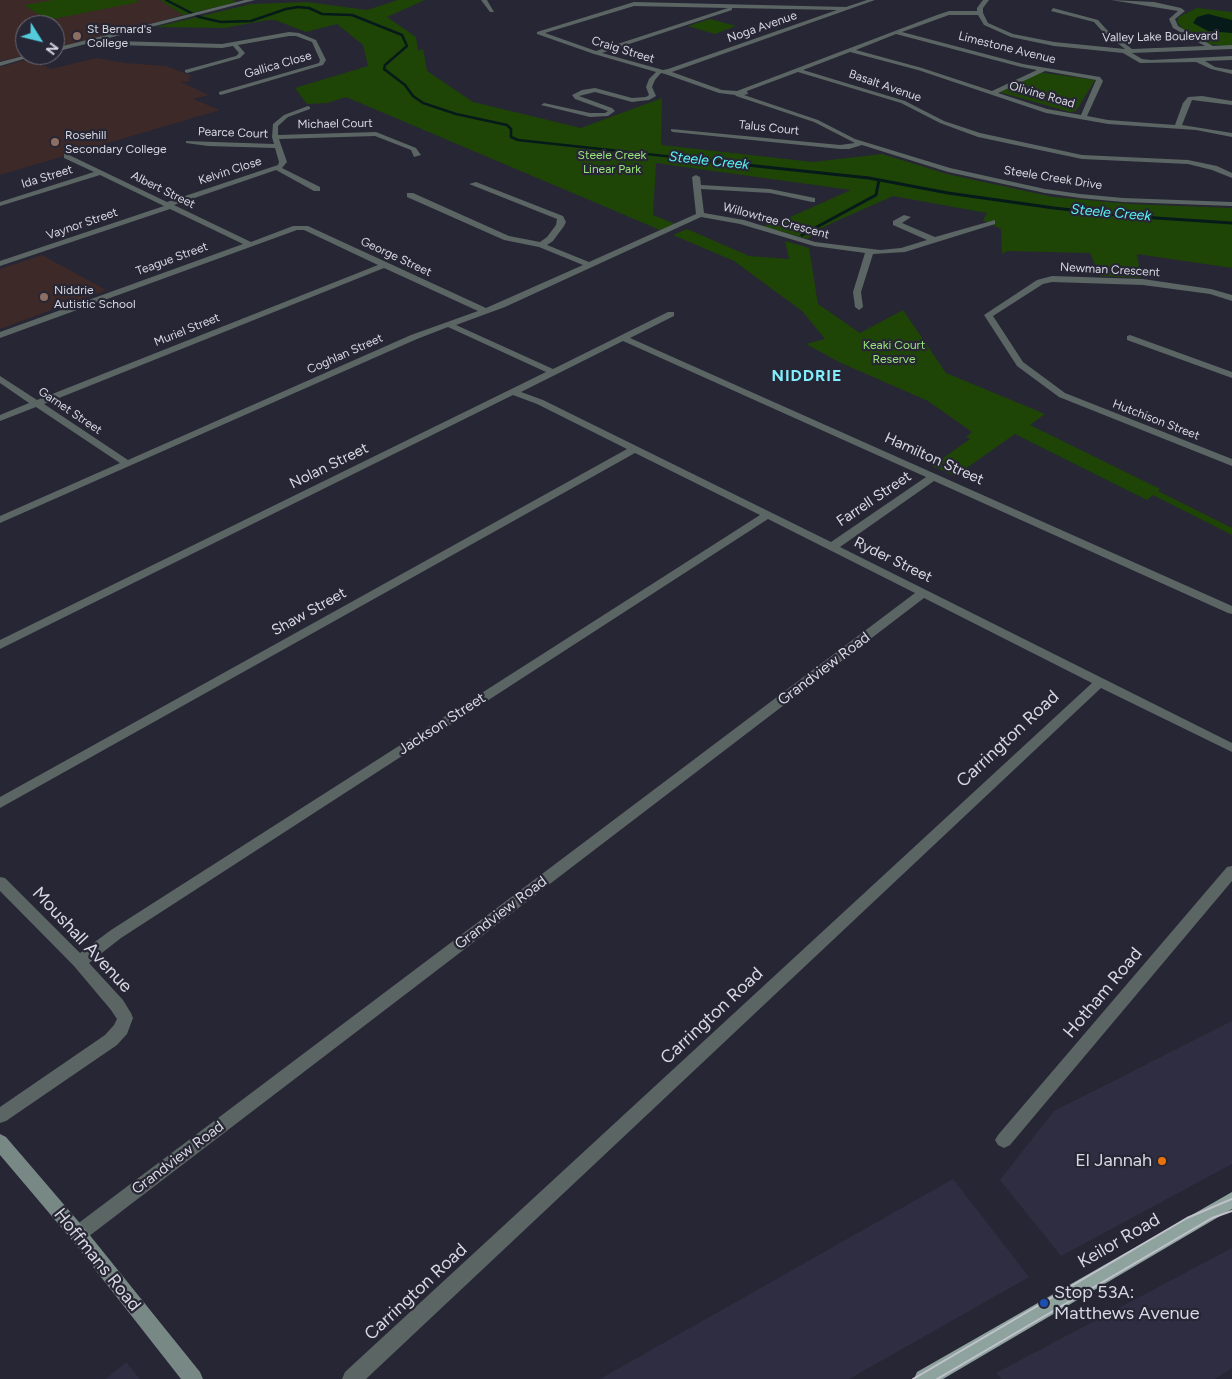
<!DOCTYPE html>
<html>
<head>
<meta charset="utf-8">
<style>
	body { margin:0 }
	#map { position:relative; width:1232px; height:1379px; overflow:hidden; background:#272635; font-family:Figtree,sans-serif }
	canvas { display:block }
	.north { position:absolute; left:15px; top:15px; width:50px; height:50px; box-sizing:border-box; background:#272635; border:1px solid #6e6d7a; border-radius:50%; rotate:126deg; font-size:14px; font-weight:700; line-height:20px; text-align:center; color:#d8d8e2 }
	.north::after { content:''; display:block; margin:auto; width:18px; height:22px; background:#53cbdb; clip-path:polygon(50% 0,100% 100%,50% 72%,0 100%) }
</style>
</head>
<body>
<div id="map">
<canvas width="1232" height="1379"></canvas>
<div class="north">N</div>
</div>
<script>
const c = document.querySelector('canvas').getContext('2d');
c.lineJoin = 'round';
function fill(path, color) { c.fillStyle = color; c.fill(path, 'evenodd'); }
const poly = rows => new Path2D(rows.map(r => 'M' + r).join(''));
function stroke(path, color, width, dash) { c.strokeStyle = color; c.lineWidth = width; c.lineCap = dash ? 'butt' : 'round'; c.setLineDash(dash || []); c.stroke(path); }
function drawText(font, color, halo, rows, align = 'center') {
  c.font = font + ' Figtree,sans-serif'; c.lineWidth = 4.5; c.setLineDash([]); c.textBaseline = 'middle'; c.strokeStyle = halo; c.fillStyle = color; for (const [text, x, y, turn = 0] of rows) {
    c.save(); c.translate(x, y); c.rotate((+turn || 0) * Math.PI / 180); c.textAlign = isNaN(turn) ? turn : align; if (halo) c.strokeText(text, 0, 0); c.fillText(text, 0, 0); c.restore();
  }
}
const built = poly([
	[1232,1021,1232,1164,1061,1256,1000,1180,1054,1111],
	[953,1179,1029,1277,849,1379,600,1379],
	[1232,1248,1232,1368,1215,1379,1002,1379,996,1373],
	[126,1362,140,1379,106,1379]
]);
const education = poly([
	[0,0,160,0,183,15,55,48,55,25,25,25,26,55,0,61],
	[96,58,125,63,166,66,192,76,188,78,192,81,181,82,209,95,193,99,220,110,0,175,0,67,29,59,51,69],
	[42,255,106,290,0,329,0,269]
]);
const green = poly([
	[53,0,136,0,139,2,48,20,24,5],
	[160,0,232,0,237,2,183,15],
	[398,0,425,0,387,17,416,37,418,51,423,49,427,71,473,102,581,128,662,98,661,145,813,162,882,154,947,174,1053,197,1131,204,1232,208,1232,268,1137,254,1141,278,1100,276,1090,253,1007,251,1002,254,1001,229,983,220,987,213,893,196,830,224,816,231,808,239,763,226,779,222,851,190,656,163,653,215,675,224,660,230,346,97,327,103,307,104,295,88,368,66,363,45,337,24,306,32,275,20,268,20,224,28,156,27,251,4,307,2,367,10],
	[1197,8,1232,12,1232,47,1209,44,1182,28,1177,22,1179,17],
	[710,19,736,26,715,34,688,26],
	[1037,72,1095,80,1076,111,1070,112,996,91],
	[687,229,749,256,789,259,785,241,809,248,818,304,860,333,903,310,946,373,1045,414,1030,425,1160,489,1158,491,1232,528,1232,535,1153,495,1147,500,1015,434,955,476,932,466,970,439,966,437,972,432,928,401,841,363,806,344,825,339,802,311,734,261,673,235]
]);
const water = poly([
	[1208,14,1232,20,1232,33,1208,31,1193,23,1197,17]
]);
const streamFar1 = poly([
	[166,0,199,17,221,22,251,21,286,9,298,7,309,8,322,14,352,15,402,35,407,46,385,65,384,69,405,85,413,96,423,103,456,114,507,125,511,129,511,137,518,140,683,158]
]);
const stream = poly([
	[671,157,869,178,948,193,1054,208,1126,216,1232,223],
	[802,235,876,195,879,180]
]);
const minor = poly([
	[481,0,487,0,494,12,490,12,481,0],
	[867,0,875,0,672,72,722,90,737,91,937,15,949,11,977,11,977,8,983,0,989,0,983,8,983,13,988,23,1013,34,1054,42,1125,49,1102,31,1094,22,1051,11,1053,8,1098,20,1106,29,1132,49,1205,46,1173,28,1169,19,1178,11,1111,0,1154,2,1181,8,1185,11,1175,19,1178,26,1213,46,1232,45,1232,49,1132,53,1142,59,1151,60,1232,56,1232,60,1205,61,1215,67,1232,70,1232,74,1211,69,1196,62,1140,63,1123,53,1054,46,1011,37,984,25,978,15,949,15,902,32,1023,64,1100,77,1103,81,1087,116,1108,120,1175,125,1183,103,1188,97,1202,96,1232,101,1232,105,1192,100,1182,125,1232,133,1232,137,1196,130,1108,124,1046,113,918,70,850,52,803,70,905,101,944,121,980,133,1082,155,1188,160,1217,166,1232,173,1232,178,1212,170,1188,164,1082,159,978,137,940,123,901,103,798,72,747,91,748,94,744,95,818,120,855,139,950,168,1045,189,1080,194,1123,198,1232,202,1232,206,1123,202,1080,198,1045,193,948,172,862,145,849,149,840,149,673,132,671,131,671,129,840,145,855,143,814,122,736,96,735,95,719,93,665,74,661,73,655,80,652,87,656,96,649,100,632,102,595,92,579,96,612,108,615,111,608,116,590,117,541,105,544,103,590,113,605,113,608,111,575,99,572,95,582,90,595,88,632,98,646,97,649,95,646,87,649,79,656,72,594,54,537,34,537,32,634,2,846,7,867,0],
	[634,6,728,8,596,51,545,33,634,6],
	[732,8,837,10,668,69,663,70,602,53,732,10,732,8],
	[896,34,1021,67,1037,70,992,91,922,68,856,50,896,34],
	[1045,71,1096,80,1081,115,1047,109,998,93,1045,71],
	[289,32,299,33,316,40,326,60,323,65,221,95,219,94,219,92,319,63,320,60,312,42,296,36,289,36,238,45,245,53,240,58,187,73,185,72,185,70,236,56,239,53,233,46,222,48,115,45,96,39,99,37,115,41,222,44,289,32],
	[308,106,310,107,310,109,288,117,278,126,278,135,376,132,416,148,421,155,414,157,411,150,375,136,279,139,287,162,282,168,320,187,320,191,314,191,276,170,174,205,251,242,293,226,308,226,486,308,583,265,539,247,504,240,407,197,407,193,413,193,509,236,540,242,547,237,556,225,557,219,469,184,476,182,563,216,566,222,564,226,553,241,547,245,589,262,696,214,692,177,696,175,700,177,701,185,770,189,815,198,815,202,812,202,770,193,701,189,704,213,744,220,815,242,880,250,901,248,927,240,893,225,893,221,904,215,911,217,902,223,935,237,995,220,995,224,905,252,873,254,861,292,863,307,859,310,855,307,853,292,865,253,814,246,740,224,701,217,505,307,456,325,553,369,668,312,674,312,674,316,630,338,1232,606,1232,614,1228,613,934,481,840,547,1232,743,1232,752,1101,688,366,1379,342,1379,345,1372,1092,683,924,598,84,1240,78,1242,72,1240,69,1234,72,1228,915,593,768,519,121,938,89,963,123,1000,131,1013,133,1018,127,1034,117,1045,6,1121,0,1123,0,1107,105,1035,114,1025,117,1019,111,1010,74,966,0,891,0,877,5,878,80,953,111,930,760,515,635,453,0,808,0,797,627,449,537,404,513,395,0,649,0,640,546,372,448,327,417,339,0,523,0,516,120,463,36,407,0,421,0,415,29,403,0,383,0,376,37,400,378,265,304,230,297,230,0,338,0,332,243,244,170,209,0,266,0,261,164,206,100,175,0,206,0,202,94,172,64,158,64,154,67,154,167,202,278,165,279,162,275,148,208,146,186,143,186,141,274,144,272,137,273,124,284,115,308,106],
	[384,268,478,311,411,335,128,460,44,404,384,268],
	[623,341,926,477,831,542,543,400,521,392,623,341],
	[1052,276,1143,279,1211,289,1232,295,1232,301,1210,294,1143,285,1052,282,1043,284,993,316,1023,362,1065,393,1232,459,1232,466,1059,397,1017,366,984,315,1037,280,1052,276],
	[1130,335,1232,372,1232,378,1127,340,1127,336,1130,335],
	[1232,866,1232,881,1010,1145,1004,1148,998,1145,995,1140,998,1135,1227,867,1232,866]
]);
const tertiary = poly([
	[245,0,255,0,55,52,55,48,245,0],
	[27,55,37,55,0,66,0,62,27,55]
]);
const secondary = poly([
	[0,1134,6,1137,84,1228,200,1372,203,1379,181,1379,72,1240,0,1155,0,1134]
]);
const primary = poly([
	[1232,1192,1232,1209,943,1379,914,1379,917,1372,1232,1192]
]);
const tram = poly([
	[913,1379,1187,1218,1232,1199],
	[937,1379,1212,1218,1232,1211]
]);
const markers = [
	[77,36,5,"#8d6e63"],
	[55,142,5,"#8d6e63"],
	[44,297,5,"#8d6e63"],
	[1162,1161,5,"#e8710a"],
	[1044,1303,5,"#1a4fb4"]
];
const farStreetnames = [
	["Noga Avenue",762,27,-19],
	["Valley Lake Boulevard",1160,37,-1],
	["Limestone Avenue",1007,48,14],
	["Craig Street",623,50,17],
	["Gallica Close",278,65,-16],
	["Basalt Avenue",885,86,19],
	["Olivine Road",1042,95,16],
	["Michael Court",335,124,-1],
	["Talus Court",769,128,6],
	["Pearce Court",233,133,2],
	["Kelvin Close",230,171,-18],
	["Ida Street",47,177,-17],
	["Steele Creek Drive",1053,178,9],
	["Albert Street",163,190,26],
	["Willowtree Crescent",776,221,15],
	["Vaynor Street",82,224,-19],
	["George Street",396,257,25],
	["Teague Street",172,259,-20],
	["Newman Crescent",1110,270,3],
	["Muriel Street",187,330,-22],
	["Coghlan Street",345,354,-24],
	["Garnet Street",70,411,34],
	["Hutchison Street",1156,420,21]
];
const farPoinames = [
	["St Bernard's",87,29],
	["College",87,43],
	["Rosehill",65,135],
	["Secondary College",65,149],
	["Niddrie",54,290],
	["Autistic School",54,304]
];
const farParknames = [
	["Steele Creek",612,155],
	["Linear Park",612,169],
	["Keaki Court",894,345],
	["Reserve",894,359]
];
const farWaternames = [
	["Steele Creek",709,161,6],
	["Steele Creek",1111,213,5]
];
const streetNames = [
	["Hamilton Street",934,459,24],
	["Nolan Street",329,466,-26],
	["Farrell Street",874,499,-34],
	["Ryder Street",893,560,26],
	["Shaw Street",309,612,-29],
	["Grandview Road",824,669,-37],
	["Jackson Street",442,724,-33],
	["Grandview Road",501,913,-37],
	["Grandview Road",178,1158,-37]
];
const farDistrictnames = [
	["NIDDRIE",807,376]
];
const nearStreetnames = [
	["Carrington Road",1008,739,-43],
	["Moushall Avenue",82,940,47],
	["Hotham Road",1103,993,-50],
	["Carrington Road",712,1016,-43],
	["Keilor Road",1119,1241,-30],
	["Hoffmans Road",97,1260,51],
	["Carrington Road",416,1292,-43]
];
const nearPoinames = [
	["El Jannah",1152,1161],
	["Stop 53A:",1054,1293,"left"],
	["Matthews Avenue",1054,1314,"left"]
];
fill(built, '#2f2d42');
fill(education, '#3d2927');
fill(green, '#1e4506');
fill(water, '#061a1a');
stroke(streamFar1, '#061a1a', 2.5);
stroke(stream, '#061a1a', 3);
fill(minor, '#5b6563');
fill(tertiary, '#5b6563');
fill(secondary, '#788885');
fill(primary, '#8ea39e');
stroke(tram, '#c1c1cb', 2);
for (const [x, y, r, color] of markers) { const dot = new Path2D(); dot.arc(x, y, r, 0, 2 * Math.PI); c.fillStyle = color; c.fill(dot); stroke(dot, '#272635', 2); }
drawText('12px', '#d8d8e2', '#272635', farStreetnames);
drawText('12px', '#d8d8e2', '#272635', farPoinames, 'left');
drawText('12px', '#9ae57a', '#272635', farParknames);
drawText('italic 14px', '#5af4f9', '#272635', farWaternames);
drawText('15px', '#d8d8e2', '#272635', streetNames);
c.letterSpacing = '1px';
drawText('bold 16px', '#83edfc', '#272635', farDistrictnames);
c.letterSpacing = '0px';
drawText('18px', '#d8d8e2', '#272635', nearStreetnames);
drawText('18px', '#d8d8e2', '#272635', nearPoinames, 'right');
</script>
</body>
</html>
